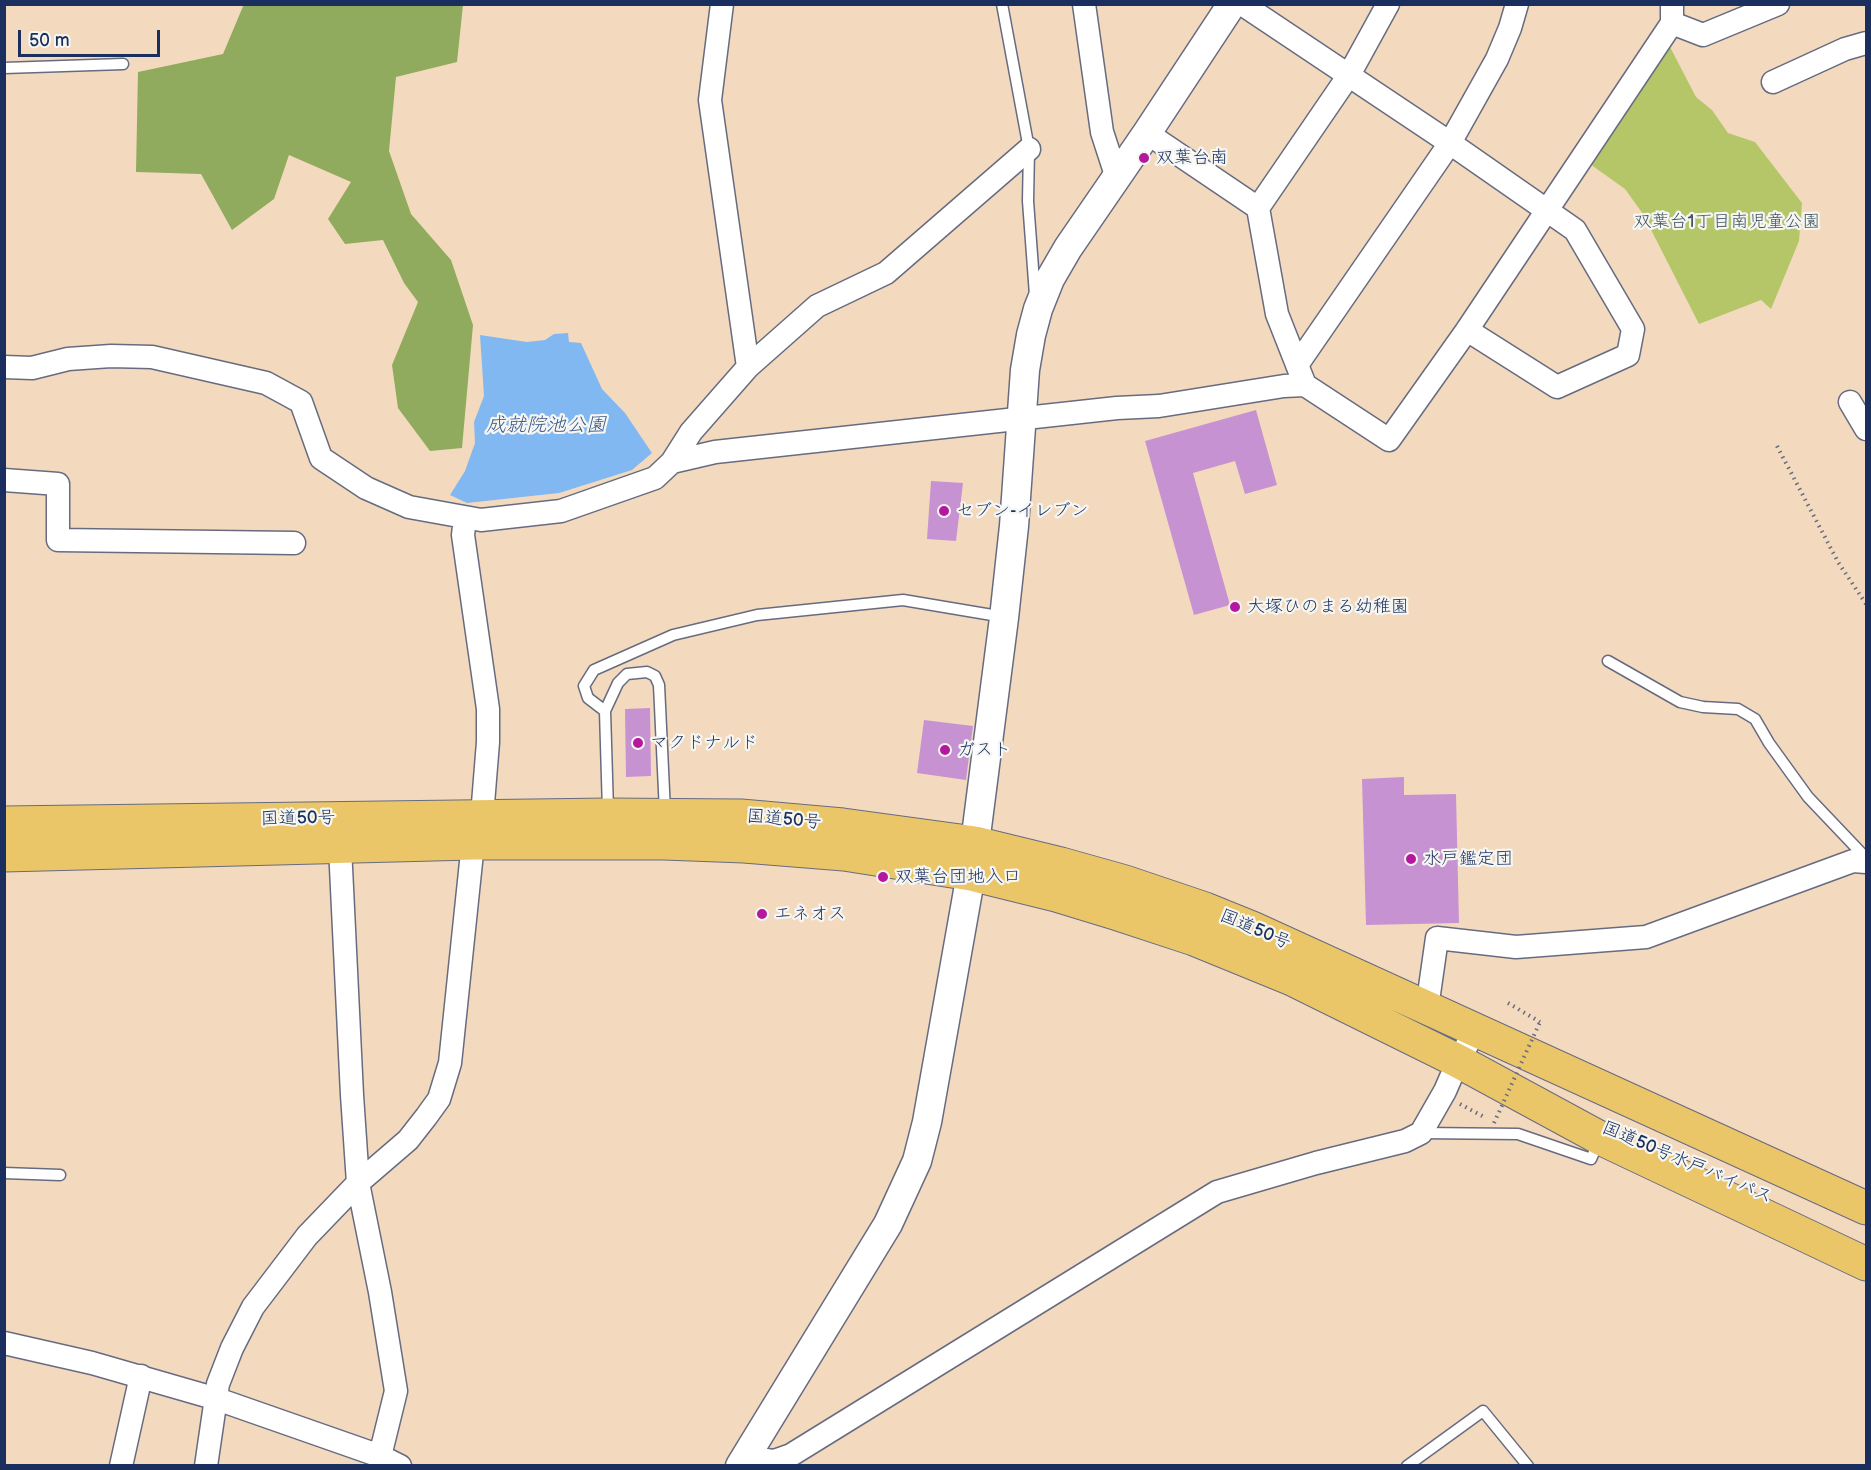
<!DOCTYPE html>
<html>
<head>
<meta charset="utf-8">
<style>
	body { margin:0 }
	#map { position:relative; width:1871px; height:1470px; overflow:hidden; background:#f3dabe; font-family:"Balsamiq Sans",sans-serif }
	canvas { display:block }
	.frame { position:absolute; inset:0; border:6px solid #1b2f5e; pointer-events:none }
	.scale { position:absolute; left:18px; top:30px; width:142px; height:27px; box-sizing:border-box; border:3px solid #1b2f5e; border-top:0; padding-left:8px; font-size:18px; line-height:21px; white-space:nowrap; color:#1b2f5e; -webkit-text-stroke:4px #f6f6f2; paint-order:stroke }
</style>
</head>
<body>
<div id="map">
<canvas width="1871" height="1470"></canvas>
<div class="frame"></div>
<div class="scale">50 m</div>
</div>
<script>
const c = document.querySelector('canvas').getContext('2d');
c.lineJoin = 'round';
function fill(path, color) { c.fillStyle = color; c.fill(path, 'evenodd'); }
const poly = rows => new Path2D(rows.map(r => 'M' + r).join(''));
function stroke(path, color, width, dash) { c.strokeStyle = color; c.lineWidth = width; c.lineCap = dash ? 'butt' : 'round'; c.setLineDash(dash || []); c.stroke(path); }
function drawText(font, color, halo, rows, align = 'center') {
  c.font = font + ' "Balsamiq Sans","Klee One",sans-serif'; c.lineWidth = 4.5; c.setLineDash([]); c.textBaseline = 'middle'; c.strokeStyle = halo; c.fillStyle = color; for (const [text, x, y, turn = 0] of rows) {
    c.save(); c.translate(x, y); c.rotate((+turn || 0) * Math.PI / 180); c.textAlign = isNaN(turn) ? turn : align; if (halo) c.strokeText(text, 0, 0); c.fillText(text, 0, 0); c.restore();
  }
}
const green = poly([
	[1669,45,1696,97,1712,110,1728,133,1755,142,1802,203,1799,241,1771,309,1761,300,1699,324,1643,214,1625,189,1590,164]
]);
const forest = poly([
	[244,4,463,5,457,62,396,77,389,151,411,214,451,260,473,325,462,448,430,451,398,408,392,365,418,302,404,283,383,240,345,244,328,219,351,182,289,155,274,199,232,230,201,174,136,172,138,72,223,54]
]);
const water = poly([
	[568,333,569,342,581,343,602,389,625,413,652,453,632,470,559,493,467,503,450,495,465,471,475,443,474,422,484,396,480,335,527,342,545,340,554,334]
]);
const building = poly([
	[1256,410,1277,485,1245,494,1235,461,1193,473,1230,605,1194,615,1145,441],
	[931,481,963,483,956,541,927,539],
	[650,708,651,776,626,777,625,709],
	[924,720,973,726,966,780,917,773],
	[1404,777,1404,795,1456,794,1459,923,1366,925,1362,779]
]);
const path = poly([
	[1777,446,1838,562,1866,604],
	[1508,1003,1540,1022],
	[1460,1104,1486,1118]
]);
const service = poly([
	[1002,4,1029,149,1028,201,1035,295],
	[4,68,123,64],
	[1608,661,1680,702,1703,707,1738,709,1755,719,1769,743,1808,797,1866,858],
	[605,711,618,683,627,674,647,672,655,676,659,685,665,812],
	[608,811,605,711,588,698,584,686,594,670,673,635,757,615,903,600,1004,617],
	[1421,1133,1518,1134,1591,1159,1599,1141],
	[4,1173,60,1175],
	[1407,1466,1483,1411,1528,1466]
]);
const minor = poly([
	[722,4,710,100,748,367],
	[1084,4,1102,132,1117,178],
	[1242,4,1450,143,1575,230,1633,329,1628,355,1557,387,1467,330],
	[1672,23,1703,35,1778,4],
	[1773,82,1845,49,1866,43],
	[1147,133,1258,208,1277,314,1305,385,1389,440,1467,330,1672,23,1672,4],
	[1258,208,1349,75,1388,4],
	[1297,365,1450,143,1497,59,1510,28,1517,4],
	[4,367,32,368,68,359,111,356,152,357,266,383,301,402,321,458,366,488,409,507,481,520,561,511,655,478,672,462,691,432,748,367,817,306,886,273,1029,149],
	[1850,402,1866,429],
	[672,462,715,452,1117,408,1159,406,1284,386,1305,385],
	[4,480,58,484,58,540,294,543],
	[340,847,352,1095,358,1183,380,1292,396,1391,380,1456],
	[1427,1008,1437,938,1516,947,1646,937,1853,861,1866,862],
	[4,1343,92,1363,217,1399,380,1456,400,1466],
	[748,1454,761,1459,774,1461,791,1455,1217,1192,1316,1163,1405,1141,1421,1133,1445,1091,1458,1061,1475,1031],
	[121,1466,141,1376],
	[206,1466,218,1384,232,1348,253,1307,307,1236,358,1183,408,1140,426,1117,439,1099,450,1063,473,843,482,816,488,742,488,709,463,535,465,518]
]);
const tertiary = poly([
	[740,1466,888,1224,917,1161,927,1122,971,874,1004,618,1014,526,1025,370,1031,335,1038,309,1050,279,1068,248,1147,133,1232,4]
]);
const trunk = poly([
	[4,823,608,815,741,816,843,825,975,843,1061,864,1125,882,1205,909,1252,928,1866,1208],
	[4,855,473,843,664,843,744,846,844,854,971,874,1056,895,1115,913,1194,939,1292,979,1458,1061,1600,1138,1866,1264]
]);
const pathBridge = poly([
	[1494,1123,1540,1022]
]);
const markers = [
	[1144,158,6,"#b5179e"],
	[944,511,6,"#b5179e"],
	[1235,607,6,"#b5179e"],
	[638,743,6,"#b5179e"],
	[945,750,6,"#b5179e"],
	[1411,859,6,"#b5179e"],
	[883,877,6,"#b5179e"],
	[762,914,6,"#b5179e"]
];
const poiNames = [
	["双葉台南",1156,158],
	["セブン-イレブン",956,511],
	["大塚ひのまる幼稚園",1247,607],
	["マクドナルド",650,743],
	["ガスト",957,750],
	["水戸鑑定団",1423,859],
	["双葉台団地入口",895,877],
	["エネオス",774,914]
];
const parkNames = [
	["双葉台1丁目南児童公園",1727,222]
];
const streetNames = [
	["国道50号",298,819,-1],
	["国道50号",784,820,5],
	["国道50号",1255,930,23],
	["国道50号水戸バイパス",1687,1163,23]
];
const waterNames = [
	["成就院池公園",546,426]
];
fill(green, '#b5c669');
fill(forest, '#90ab5d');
fill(water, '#82b8f1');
fill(building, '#c792d2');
stroke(service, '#676b80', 13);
stroke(minor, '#676b80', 25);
stroke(tertiary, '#676b80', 31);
stroke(trunk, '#676b80', 35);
stroke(path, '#676b80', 4, [1.5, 4.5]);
stroke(service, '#fff', 10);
stroke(minor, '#fff', 22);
stroke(tertiary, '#fff', 28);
stroke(trunk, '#eac669', 33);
stroke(pathBridge, '#676b80', 4, [1.5, 4.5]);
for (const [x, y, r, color] of markers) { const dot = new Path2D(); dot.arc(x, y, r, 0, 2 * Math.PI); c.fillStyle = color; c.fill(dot); stroke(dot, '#f6f6f2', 2); }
drawText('18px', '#1b2f5e', '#f6f6f2', poiNames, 'left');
drawText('18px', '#425561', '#f6f6f2', parkNames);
drawText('18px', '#1b2f5e', '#f6f6f2', streetNames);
drawText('italic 20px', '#3a588a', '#f6f6f2', waterNames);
</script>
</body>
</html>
